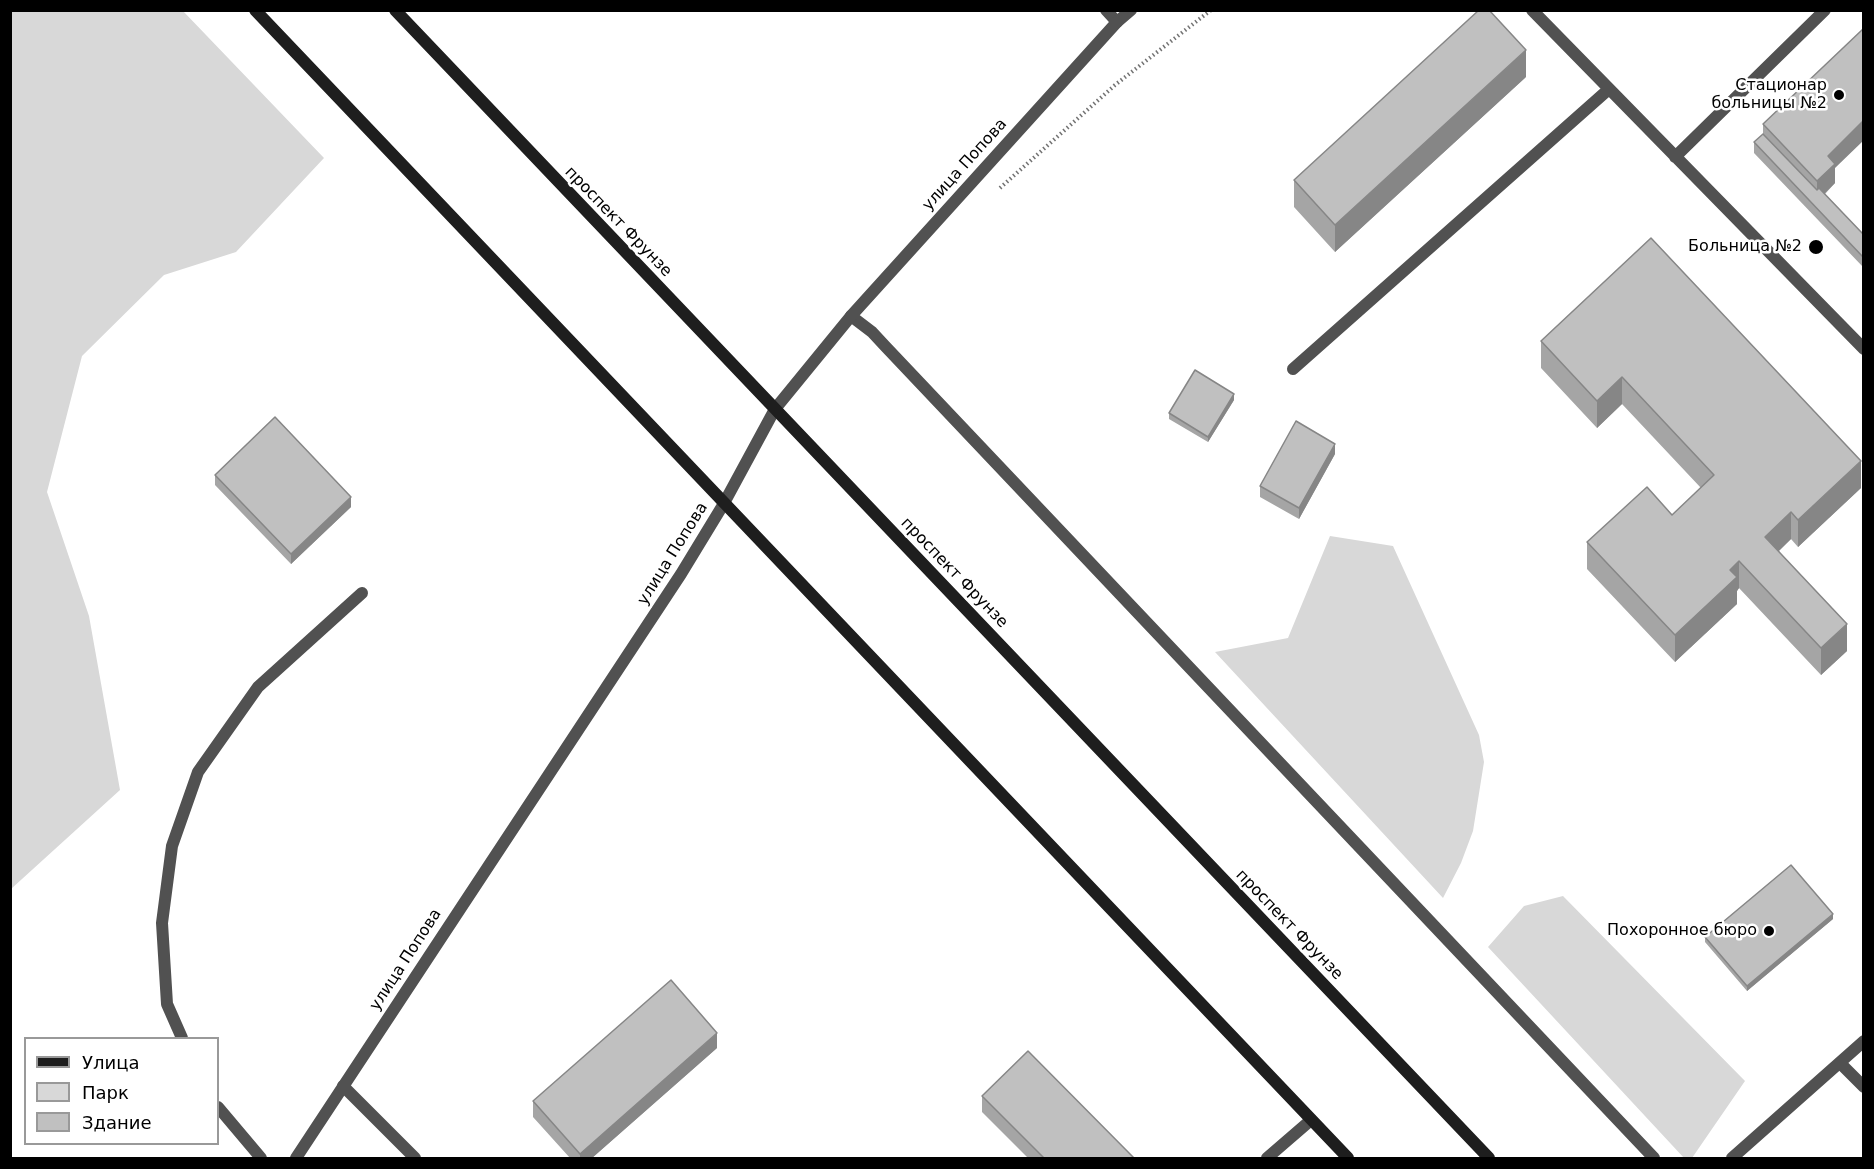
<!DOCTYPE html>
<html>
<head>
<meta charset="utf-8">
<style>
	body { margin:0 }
	#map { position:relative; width:1874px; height:1169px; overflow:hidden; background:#fff; font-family:"DejaVu Sans",sans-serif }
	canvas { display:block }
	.frame { position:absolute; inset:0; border:12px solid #000; pointer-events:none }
	.legend { position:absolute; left:24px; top:1037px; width:195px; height:108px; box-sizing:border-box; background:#fff; border:2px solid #999; margin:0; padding:8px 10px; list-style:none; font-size:18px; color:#000 }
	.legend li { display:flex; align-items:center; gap:12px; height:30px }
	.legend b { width:30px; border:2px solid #999 }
</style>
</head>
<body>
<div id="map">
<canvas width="1874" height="1169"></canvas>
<div class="frame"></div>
<ul class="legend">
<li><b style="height:8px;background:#1e1e1e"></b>Улица</li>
<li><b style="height:16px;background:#d8d8d8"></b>Парк</li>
<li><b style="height:16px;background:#c0c0c0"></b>Здание</li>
</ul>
</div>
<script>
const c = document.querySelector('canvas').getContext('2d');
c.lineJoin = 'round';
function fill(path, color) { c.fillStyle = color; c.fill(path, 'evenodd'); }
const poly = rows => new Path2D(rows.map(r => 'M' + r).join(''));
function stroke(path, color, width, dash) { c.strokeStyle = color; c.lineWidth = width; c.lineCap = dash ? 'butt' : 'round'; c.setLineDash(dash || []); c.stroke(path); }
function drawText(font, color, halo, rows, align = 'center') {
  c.font = font + ' "DejaVu Sans",sans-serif'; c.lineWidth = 5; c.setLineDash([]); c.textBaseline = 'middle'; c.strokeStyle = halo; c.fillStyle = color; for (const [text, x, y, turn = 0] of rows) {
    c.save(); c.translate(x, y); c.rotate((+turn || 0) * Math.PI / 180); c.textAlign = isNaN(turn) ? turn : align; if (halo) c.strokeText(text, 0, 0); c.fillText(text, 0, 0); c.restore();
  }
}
const green = poly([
	[10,11,183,11,324,158,236,252,164,275,82,356,47,492,89,616,120,790,11,889],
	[1330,536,1393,546,1479,735,1484,762,1473,831,1461,863,1443,898,1215,652,1288,638],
	[1563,896,1745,1081,1692,1158,1684,1158,1488,947,1524,906]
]);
const path = poly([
	[1000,188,1115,85,1211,10]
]);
const service = poly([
	[1532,10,1864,349],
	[1675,157,1825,10],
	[851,316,872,332,885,346,1654,1158],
	[1293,369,1609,89],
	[182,1038,167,1004,162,923,172,846,198,772,258,687,362,593],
	[1840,1063,1864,1087],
	[343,1086,415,1158],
	[218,1107,261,1158],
	[1267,1158,1311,1120]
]);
const minor = poly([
	[1106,10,1117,22],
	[1732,1158,1864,1041]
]);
const tertiary = poly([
	[296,1158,681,574,723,505,775,409,851,316,1117,22,1131,10]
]);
const secondary = poly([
	[255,10,1348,1158],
	[395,10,1489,1158]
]);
const wall = poly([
	[1526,77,1335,252,1294,207,1294,180],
	[1763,124,1835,168,1835,183,1825,194,1863,234,1863,267,1754,153,1754,142,1763,134],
	[1651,238,1861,488,1798,547,1791,539,1779,551,1847,651,1821,675,1739,588,1737,591,1737,604,1675,662,1587,569,1587,542,1672,515,1701,488,1622,404,1597,428,1541,368,1541,341],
	[1234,400,1208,442,1169,419,1169,413],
	[1335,454,1299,519,1260,497,1260,486],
	[215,475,351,507,291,564,215,485],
	[1833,919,1747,991,1705,942,1705,937],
	[717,1048,592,1158,570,1158,533,1117,533,1101],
	[982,1096,1134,1158,1028,1158,982,1112]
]);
const shadedWall = poly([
	[1526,50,1526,77,1335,252,1335,225],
	[1863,121,1863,141,1835,168,1835,183,1817,201,1817,181,1828,156],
	[1622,377,1622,404,1597,428,1597,401],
	[1234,394,1234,400,1208,442,1208,437],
	[1335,444,1335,454,1299,519,1299,508],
	[1861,461,1861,488,1798,547,1798,520],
	[351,497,351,507,291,564,291,554],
	[1791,512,1791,539,1765,564,1765,537],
	[1739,561,1739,588,1737,591,1737,604,1675,662,1675,635,1730,570],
	[1847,624,1847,651,1821,675,1821,648],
	[1833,914,1833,919,1747,991,1747,986],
	[717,1033,717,1048,592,1158,580,1158,580,1154]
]);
const building = poly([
	[1479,10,1489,10,1526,50,1335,225,1294,180,1479,10],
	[1863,29,1863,121,1828,156,1835,164,1817,181,1763,124,1863,29],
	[1763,134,1817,190,1819,188,1863,234,1863,257,1754,142,1763,134],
	[1651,238,1861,461,1798,520,1791,512,1765,537,1847,624,1821,648,1739,561,1730,570,1737,577,1675,635,1587,542,1647,487,1672,515,1714,475,1622,377,1597,401,1541,341,1651,238],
	[1195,370,1234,394,1208,437,1169,413,1195,370],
	[275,417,351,497,291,554,215,475,275,417],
	[1296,421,1335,444,1299,508,1260,486,1296,421],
	[1791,865,1833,914,1747,986,1705,937,1791,865],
	[671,980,717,1033,580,1154,533,1101,671,980],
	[1028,1051,1134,1158,1044,1158,982,1096,1028,1051]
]);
const markers = [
	[1839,95,6,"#000"],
	[1816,247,8,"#000"],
	[1769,931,6,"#000"]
];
const poiNames = [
	["Стационар",1827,86],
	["больницы №2",1827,104],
	["Больница №2",1802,247],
	["Похоронное бюро",1757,931]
];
const streetNames = [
	["улица Попова",965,165,-48],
	["проспект Фрунзе",618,222,46],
	["улица Попова",673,554,-58],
	["проспект Фрунзе",954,573,46],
	["проспект Фрунзе",1289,925,46],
	["улица Попова",406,960,-57]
];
fill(green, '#d8d8d8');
stroke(path, '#737373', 4, [1.5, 3]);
stroke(service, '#515151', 12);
stroke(minor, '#515151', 12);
stroke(tertiary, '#515151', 12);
stroke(secondary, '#1e1e1e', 12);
fill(wall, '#a5a5a5');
fill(shadedWall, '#868686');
fill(building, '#c0c0c0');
stroke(building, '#868686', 1.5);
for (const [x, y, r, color] of markers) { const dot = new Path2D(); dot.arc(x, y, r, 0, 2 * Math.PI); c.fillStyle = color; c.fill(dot); stroke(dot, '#fff', 2); }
drawText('16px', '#000', '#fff', poiNames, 'right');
drawText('16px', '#000', '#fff', streetNames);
</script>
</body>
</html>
